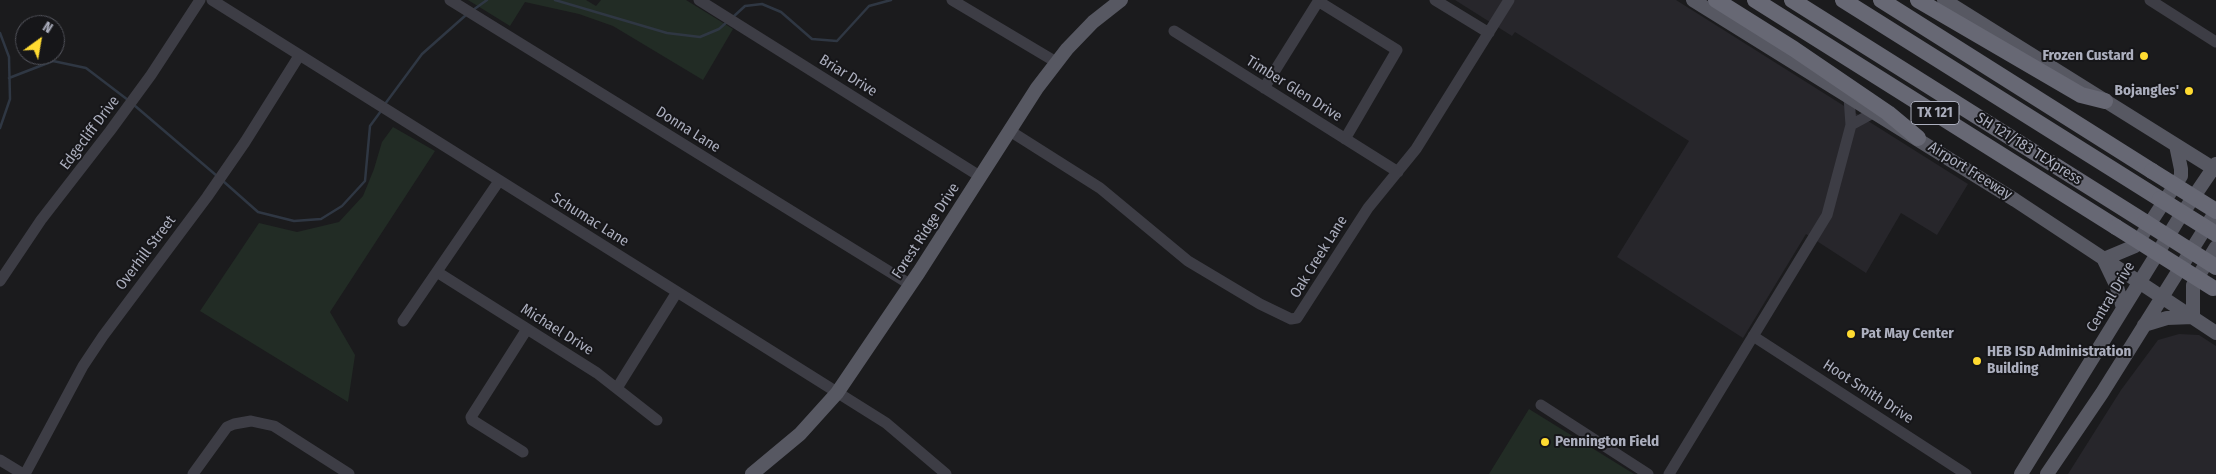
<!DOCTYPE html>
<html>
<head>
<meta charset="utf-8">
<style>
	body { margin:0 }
	#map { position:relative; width:2216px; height:474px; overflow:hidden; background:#1b1b1d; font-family:"Fira Sans Condensed",sans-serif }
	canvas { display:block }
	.north { position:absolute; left:15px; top:15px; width:50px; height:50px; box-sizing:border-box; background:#161619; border:1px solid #52535b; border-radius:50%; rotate:32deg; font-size:14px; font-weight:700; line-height:20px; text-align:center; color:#acafbe }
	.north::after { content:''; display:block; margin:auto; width:18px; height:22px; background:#ffdb31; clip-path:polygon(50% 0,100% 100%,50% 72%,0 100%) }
</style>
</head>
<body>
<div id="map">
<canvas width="2216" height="474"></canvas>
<div class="north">N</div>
</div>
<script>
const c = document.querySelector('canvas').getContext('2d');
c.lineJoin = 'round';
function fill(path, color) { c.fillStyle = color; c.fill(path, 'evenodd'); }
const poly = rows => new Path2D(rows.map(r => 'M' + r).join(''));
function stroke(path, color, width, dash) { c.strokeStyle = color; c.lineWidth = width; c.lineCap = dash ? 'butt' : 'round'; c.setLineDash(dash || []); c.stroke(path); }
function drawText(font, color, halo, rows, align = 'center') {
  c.font = font + ' "Fira Sans Condensed",sans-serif'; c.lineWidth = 4; c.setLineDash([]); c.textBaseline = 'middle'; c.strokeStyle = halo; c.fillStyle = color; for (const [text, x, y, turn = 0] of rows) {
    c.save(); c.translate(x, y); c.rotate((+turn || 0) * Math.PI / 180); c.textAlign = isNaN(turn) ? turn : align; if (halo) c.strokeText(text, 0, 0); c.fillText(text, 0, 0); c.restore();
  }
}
const built = poly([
	[1455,0,1676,0,1968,184,1937,235,1901,213,1866,273,1806,234,1743,338,1617,257,1689,141,1515,32,1512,36],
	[2179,334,2199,335,2216,346,2216,474,2068,474,2121,390,2158,340]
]);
const green = poly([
	[468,0,586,0,596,6,601,0,686,0,733,29,703,80,613,26,579,14,525,2,510,26],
	[393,127,435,151,330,312,355,355,348,402,200,311,259,223,297,232,339,222,363,196,374,169,382,142],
	[1529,409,1634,474,1489,474]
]);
const stream = poly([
	[555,0,667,33,700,37,719,29,727,22],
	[473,10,487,0],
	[733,17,745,6,762,4,781,12,812,39,837,41,869,6,891,0],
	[0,33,9,57,10,99,0,128],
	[9,78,53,61,86,68,128,100],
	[385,104,422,54,466,15],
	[134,105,217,176],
	[223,181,258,212,294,221,321,219,342,206,365,181,370,126,381,111]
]);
const minor = poly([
	[212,0,886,423,946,474],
	[450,0,911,285],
	[699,0,981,177],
	[952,0,1056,62],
	[1435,0,1489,33],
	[2150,0,2216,42],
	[1318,1,1397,50,1345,139],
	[1174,31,1398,172],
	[1264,88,1319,0],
	[1851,125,1873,113],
	[1010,131,1100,188,1188,261,1260,304,1291,319,1297,318,1368,208,1416,149,1509,0],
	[437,272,597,373,657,420],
	[0,281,41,220,110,131,151,75,200,0],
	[403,321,499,181],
	[1753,336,1966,474],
	[617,388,677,292],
	[1541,405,1648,474],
	[523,452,472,420,471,417,527,329],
	[0,460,23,474],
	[25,474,83,366,103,336,207,197,245,142,299,56],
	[193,474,227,427,234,424,251,421,274,426,349,474],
	[1669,474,1827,215,1851,125,1849,97]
]);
const major = poly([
	[1693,0,2015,200,2216,333],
	[1944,0,2216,170],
	[2104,259,2135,246,2181,176,2181,169,2176,145],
	[2104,260,2117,287,2123,308],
	[2144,325,2167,318,2193,317,2193,285,2216,247],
	[752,474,800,434,837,393,919,272,1037,88,1067,49,1093,22,1121,0],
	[2021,474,2178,220,2216,164],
	[2047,474,2102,393,2216,211]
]);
const highway = poly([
	[1716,0,1794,49,1888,113,1918,138],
	[1755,0,2116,227],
	[1792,0,2145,222],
	[1843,0,2160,199],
	[1881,0,2152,171],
	[1918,0,2081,95,2105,101]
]);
const highwayBridge = poly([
	[2152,171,2216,211],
	[2160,199,2216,234],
	[2145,222,2216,267],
	[2116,227,2213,288]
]);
const markers = [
	[2144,56,5,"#ffdb31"],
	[2189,91,5,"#ffdb31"],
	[1851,334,5,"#ffdb31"],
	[1977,361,5,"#ffdb31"],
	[1545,442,5,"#ffdb31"]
];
const shields = [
	[1935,113,48]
];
const shieldNames = [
	["TX 121",1935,113]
];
const poiNames = [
	["Frozen Custard",2134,56,"right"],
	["Bojangles'",2179,91,"right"],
	["Pat May Center",1861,334],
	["HEB ISD Administration",1987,352],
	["Building",1987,369],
	["Pennington Field",1555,442]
];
const streetNames = [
	["Briar Drive",848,76,32],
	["Timber Glen Drive",1294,89,32],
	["Donna Lane",688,130,32],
	["Edgecliff Drive",90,133,-53],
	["SH 121/183 TEXpress",2029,149,32],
	["Airport Freeway",1970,171,32],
	["Schumac Lane",590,220,32],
	["Forest Ridge Drive",926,231,-57],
	["Overhill Street",146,253,-53],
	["Oak Creek Lane",1319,257,-58],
	["Central Drive",2111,297,-59],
	["Michael Drive",557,330,32],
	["Hoot Smith Drive",1868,392,33]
];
fill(built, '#27262b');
fill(green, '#222c25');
stroke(stream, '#2f3743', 2.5);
stroke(minor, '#3d3d45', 11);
stroke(major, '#575862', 14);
stroke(highway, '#676874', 16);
stroke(highwayBridge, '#676874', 16);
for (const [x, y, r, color] of markers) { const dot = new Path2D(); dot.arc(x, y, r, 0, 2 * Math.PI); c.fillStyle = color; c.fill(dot); stroke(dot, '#161619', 2); }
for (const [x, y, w] of shields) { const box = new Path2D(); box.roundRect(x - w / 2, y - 11.5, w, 23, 4); c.fillStyle = '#161619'; c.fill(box); stroke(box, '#acafbe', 1); }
drawText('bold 14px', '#acafbe', null, shieldNames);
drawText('bold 15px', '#acafbe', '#161619', poiNames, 'left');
drawText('15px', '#acafbe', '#161619', streetNames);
</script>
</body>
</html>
